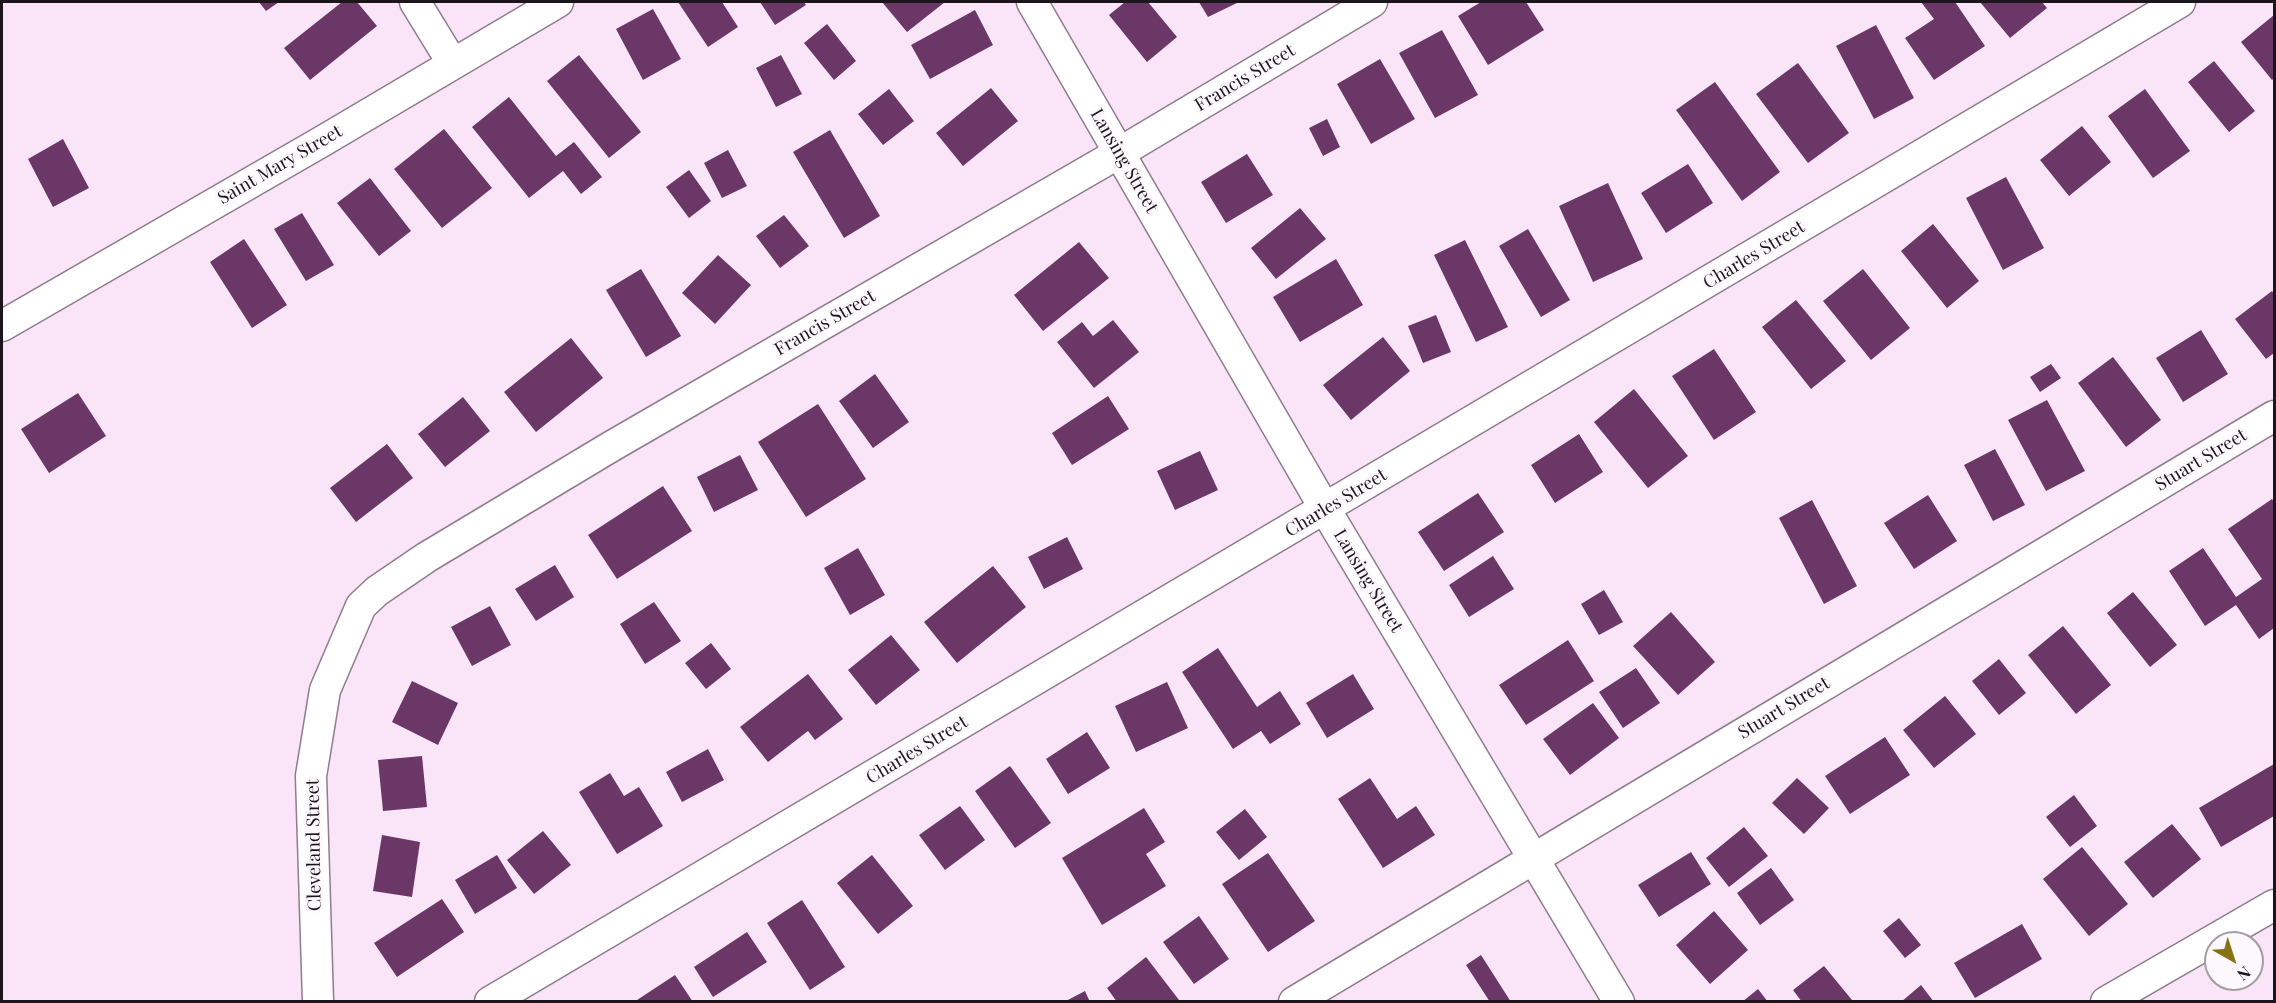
<!DOCTYPE html>
<html>
<head>
<meta charset="utf-8">
<style>
	body { margin:0 }
	#map { position:relative; width:2276px; height:1003px; overflow:hidden; background:#fae5f8; font-family:"Playfair Display",serif }
	canvas { display:block }
	.frame { position:absolute; inset:0; border:3px solid #1c151c; pointer-events:none }
	.north { position:absolute; left:2204px; top:931px; width:60px; height:60px; box-sizing:border-box; background:#fdf8fc; border:2px solid #a39da2; border-radius:50%; rotate:141deg; font-size:16px; font-weight:700; line-height:24px; text-align:center; color:#1c151c }
	.north::after { content:''; display:block; margin:auto; width:21px; height:27px; background:#897214; clip-path:polygon(50% 0,100% 100%,50% 72%,0 100%) }
</style>
</head>
<body>
<div id="map">
<canvas width="2276" height="1003"></canvas>
<div class="frame"></div>
<div class="north">N</div>
</div>
<script>
const c = document.querySelector('canvas').getContext('2d');
c.lineJoin = 'round';
function fill(path, color) { c.fillStyle = color; c.fill(path, 'evenodd'); }
const poly = rows => new Path2D(rows.map(r => 'M' + r).join(''));
function stroke(path, color, width, dash) { c.strokeStyle = color; c.lineWidth = width; c.lineCap = dash ? 'butt' : 'round'; c.setLineDash(dash || []); c.stroke(path); }
function drawText(font, color, halo, rows, align = 'center') {
  c.font = font + ' "Playfair Display",serif'; c.lineWidth = 6; c.setLineDash([]); c.textBaseline = 'middle'; c.strokeStyle = halo; c.fillStyle = color; for (const [text, x, y, turn = 0] of rows) {
    c.save(); c.translate(x, y); c.rotate((+turn || 0) * Math.PI / 180); c.textAlign = isNaN(turn) ? turn : align; if (halo) c.strokeText(text, 0, 0); c.fillText(text, 0, 0); c.restore();
  }
}
const building = poly([
	[259,2,279,2,266,11],
	[342,2,357,2,377,26,310,80,284,48],
	[678,2,722,2,738,27,708,47],
	[760,2,804,2,806,5,775,25],
	[882,2,945,2,907,32],
	[1125,2,1148,2,1177,37,1147,62,1109,15],
	[1199,2,1239,2,1208,17],
	[1481,2,1526,2,1544,30,1488,65,1458,16],
	[1921,2,1955,2,1985,46,1934,80,1905,38,1934,19],
	[1980,2,2042,2,2047,8,2010,38],
	[653,9,681,59,643,80,616,29],
	[975,10,993,45,930,79,911,45],
	[2274,15,2274,78,2272,80,2241,42],
	[827,24,856,61,834,80,804,43],
	[1876,25,1914,98,1874,119,1836,46],
	[1442,30,1478,95,1435,118,1399,53],
	[579,55,641,132,609,158,547,81],
	[781,55,802,94,776,107,756,68],
	[1380,59,1415,119,1371,144,1337,84],
	[2214,61,2255,111,2229,132,2188,82],
	[1798,63,1849,133,1808,163,1756,94],
	[1715,82,1780,172,1742,201,1676,110],
	[991,88,1018,121,963,166,936,133],
	[889,89,914,121,883,145,858,114],
	[2145,89,2190,151,2153,178,2108,116],
	[509,97,556,156,574,142,602,177,581,194,563,171,529,198,472,127],
	[1327,119,1340,147,1323,156,1309,128],
	[2082,126,2111,162,2069,196,2040,160],
	[444,129,492,188,442,228,394,169],
	[830,130,880,216,844,238,793,152],
	[63,139,89,188,53,207,28,159],
	[728,150,747,186,722,198,704,163],
	[1247,154,1273,195,1226,223,1201,182],
	[1688,164,1713,203,1666,233,1641,193],
	[689,170,711,201,689,218,666,187],
	[2006,177,2044,248,2003,270,1966,198],
	[370,178,411,231,379,256,337,203],
	[1608,183,1643,259,1593,282,1559,206],
	[1300,208,1326,239,1276,279,1251,248],
	[302,213,334,265,306,281,274,229],
	[784,215,809,246,780,268,756,236],
	[1933,224,1979,281,1947,308,1901,251],
	[1528,229,1570,300,1541,317,1499,246],
	[244,239,287,305,252,328,210,262],
	[1465,240,1508,327,1476,342,1434,255],
	[1079,242,1109,278,1043,331,1014,295],
	[718,255,751,285,715,324,682,293],
	[1336,259,1363,305,1300,342,1273,297],
	[641,269,681,336,646,357,606,290],
	[1863,269,1910,328,1871,360,1823,301],
	[2272,291,2274,294,2274,353,2266,359,2235,319],
	[1796,300,1846,361,1811,389,1762,327],
	[1436,315,1451,352,1423,363,1408,326],
	[1113,320,1139,352,1094,388,1057,342,1082,322,1093,336],
	[2201,330,2228,374,2183,402,2156,358],
	[1383,337,1410,371,1351,420,1323,385],
	[571,338,603,378,536,432,504,392],
	[1714,349,1756,412,1714,440,1672,376],
	[2113,357,2161,420,2126,447,2078,383],
	[2051,364,2061,378,2040,392,2030,377],
	[875,374,909,422,873,448,839,401],
	[1634,389,1688,456,1648,488,1594,422],
	[78,393,106,436,49,473,21,429],
	[1108,396,1129,429,1072,465,1052,433],
	[463,397,490,431,445,467,418,434],
	[2047,400,2085,471,2046,491,2008,420],
	[818,404,866,479,806,517,758,442],
	[1579,434,1603,472,1555,503,1531,465],
	[387,444,413,478,356,522,330,488],
	[1995,449,2025,505,1993,521,1964,465],
	[1200,451,1218,490,1175,510,1157,471],
	[740,455,758,490,714,512,697,477],
	[663,486,692,531,617,579,588,535],
	[1478,493,1504,532,1444,571,1418,532],
	[1928,495,1957,541,1914,569,1884,523],
	[2272,499,2274,502,2274,628,2259,639,2236,605,2205,626,2169,571,2203,548,2236,597,2262,579,2228,529],
	[1812,500,1857,586,1824,604,1779,518],
	[1067,537,1083,569,1044,589,1028,557],
	[858,548,885,595,850,615,824,568],
	[1493,556,1514,589,1469,617,1449,585],
	[555,565,574,597,536,621,515,589],
	[993,566,1026,607,957,663,924,622],
	[1604,590,1623,622,1599,635,1581,604],
	[2133,592,2177,645,2150,667,2107,613],
	[654,602,681,641,645,664,620,624],
	[490,606,511,645,472,666,451,627],
	[1671,612,1715,662,1678,695,1633,646],
	[2063,626,2111,685,2076,714,2028,655],
	[891,635,920,670,876,705,848,670],
	[1568,640,1594,681,1526,725,1499,685],
	[711,643,731,669,706,689,685,663],
	[1218,648,1257,707,1280,691,1301,724,1270,744,1261,731,1233,749,1182,672],
	[1999,659,2026,693,1999,715,1972,681],
	[1636,668,1660,703,1623,728,1599,692],
	[808,674,843,719,815,740,808,731,768,762,740,727],
	[1353,674,1374,709,1327,738,1306,703],
	[412,681,458,703,438,745,392,722],
	[1167,682,1188,728,1136,752,1115,706],
	[1945,696,1976,734,1934,768,1903,730],
	[1593,703,1619,738,1570,775,1543,739],
	[1087,732,1110,768,1068,794,1046,759],
	[1885,737,1910,775,1850,814,1825,776],
	[708,749,724,780,682,802,666,772],
	[422,756,427,807,383,811,378,760],
	[2274,764,2274,816,2221,847,2199,808],
	[1010,766,1051,823,1015,848,975,791],
	[610,773,624,796,639,787,663,826,617,854,579,792],
	[1370,778,1397,819,1416,806,1435,835,1383,868,1338,799],
	[1797,778,1829,808,1804,834,1772,803],
	[2074,795,2097,826,2070,847,2046,817],
	[960,806,985,840,945,870,919,835],
	[1144,808,1165,842,1146,854,1166,886,1102,925,1062,858],
	[1245,809,1267,837,1239,860,1216,832],
	[2172,824,2201,859,2153,898,2124,862],
	[1744,827,1768,856,1729,887,1706,858],
	[543,831,571,865,534,894,507,860],
	[382,835,420,842,412,897,373,891],
	[2082,847,2128,904,2089,936,2043,879],
	[1691,852,1711,884,1659,917,1638,885],
	[1268,853,1315,921,1268,952,1222,884],
	[497,855,517,888,475,914,455,880],
	[872,855,913,906,878,934,837,883],
	[1771,868,1794,900,1760,925,1737,893],
	[442,899,464,932,397,977,374,943],
	[802,900,845,967,810,990,767,923],
	[1714,911,1748,950,1710,984,1676,945],
	[1199,916,1229,959,1194,984,1163,942],
	[1899,918,1921,945,1905,958,1883,931],
	[2022,924,2042,959,1975,998,1954,963],
	[747,932,767,962,713,997,694,967],
	[1481,955,1511,1002,1490,1002,1466,965],
	[1146,957,1179,1000,1177,1002,1117,1002,1107,988],
	[1824,966,1852,1000,1850,1002,1802,1002,1793,990],
	[675,975,693,1002,634,1002],
	[1921,985,1934,1002,1901,1002],
	[1758,989,1768,1002,1742,1002],
	[1085,991,1090,1002,1064,1002]
]);
const street = poly([
	[415,2,453,64],
	[1032,2,1325,509,1619,1002],
	[2,326,321,142,558,2],
	[318,1002,311,776,325,690,361,606,377,591,427,557,612,446,1119,153,1372,2],
	[490,1002,2180,2],
	[1294,1002,2274,416],
	[2106,1002,2274,905]
]);
const streetNames = [
	["Francis Street",1245,78,-31],
	["Lansing Street",1124,161,60],
	["Saint Mary Street",280,165,-30],
	["Charles Street",1754,255,-31],
	["Francis Street",825,323,-30],
	["Stuart Street",2201,460,-31],
	["Charles Street",1336,503,-31],
	["Lansing Street",1368,581,59],
	["Stuart Street",1784,708,-31],
	["Charles Street",917,750,-31],
	["Cleveland Street",314,845,-91]
];
fill(building, '#6a3767');
stroke(street, '#8f7c8d', 33);
stroke(street, '#fff', 30);
drawText('18px', '#1c151c', '#fdf8fc', streetNames);
</script>
</body>
</html>
